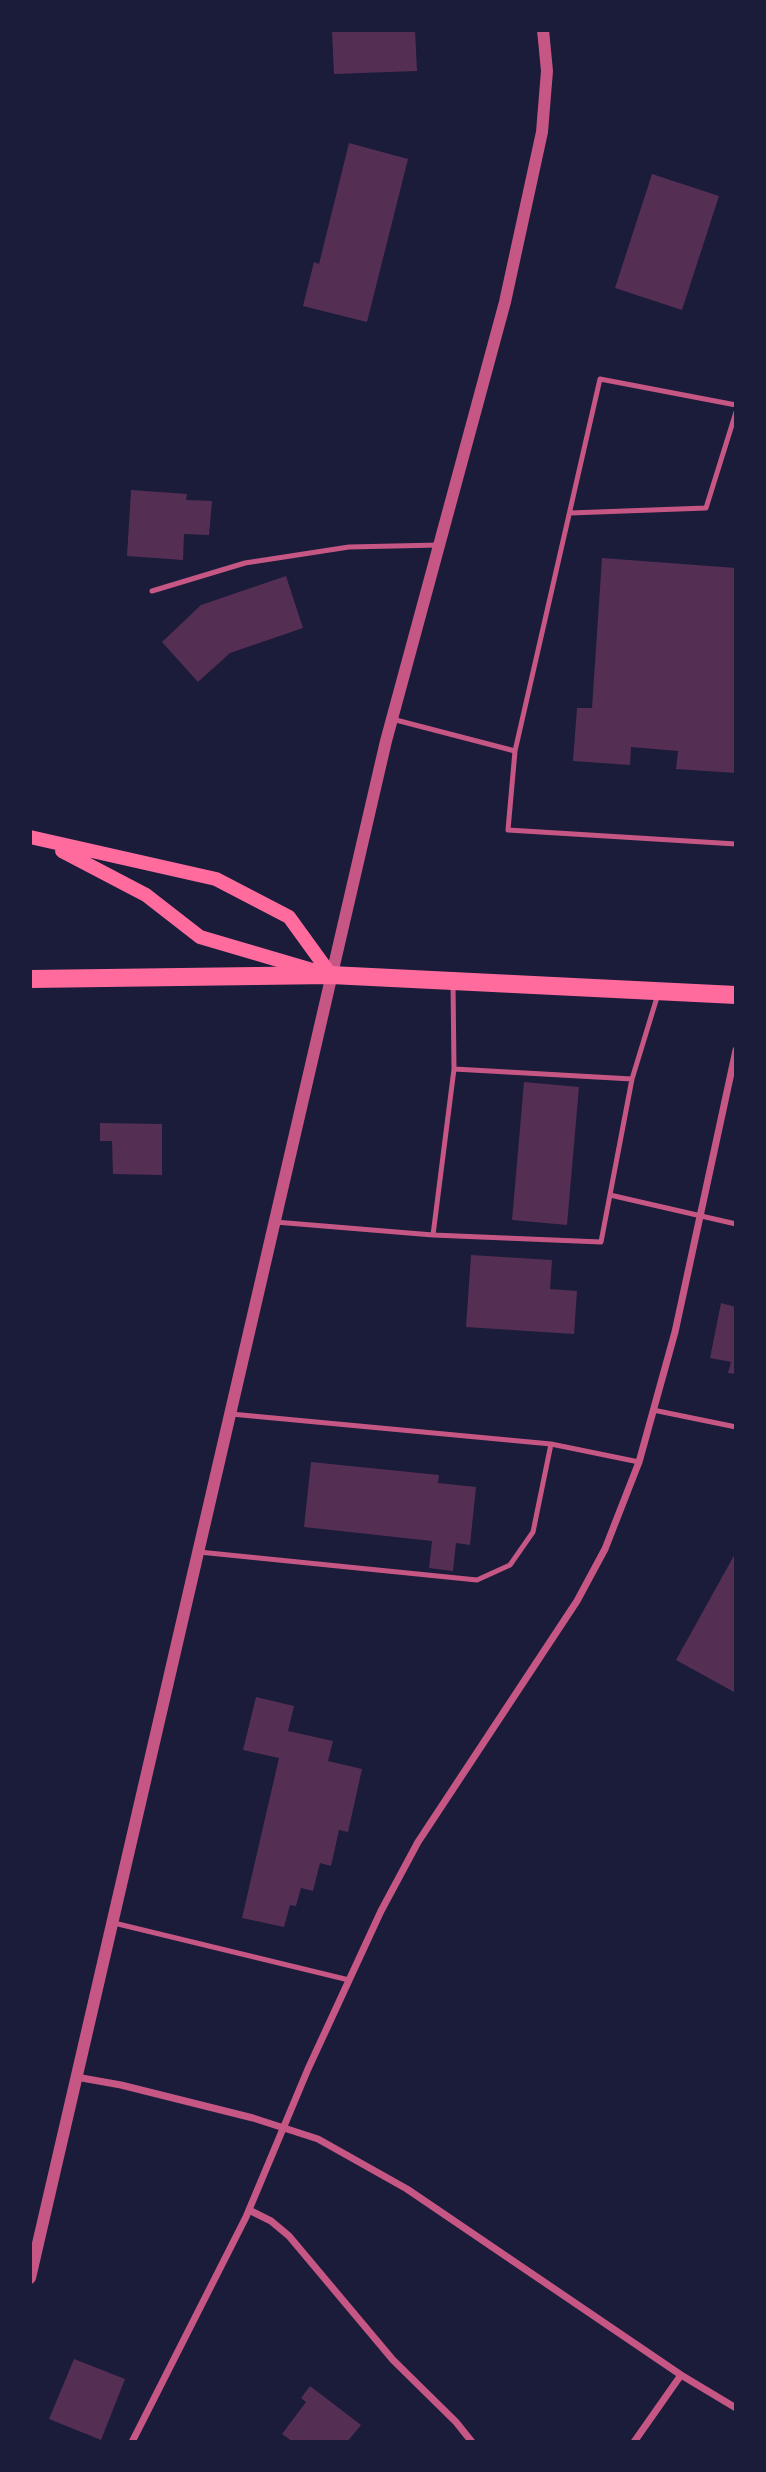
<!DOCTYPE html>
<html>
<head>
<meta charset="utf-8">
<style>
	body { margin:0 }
	#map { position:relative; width:766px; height:2472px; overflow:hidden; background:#1b1b3a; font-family:"Fira Sans",sans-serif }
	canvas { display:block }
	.frame { position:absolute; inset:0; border:32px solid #1b1b3a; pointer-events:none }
</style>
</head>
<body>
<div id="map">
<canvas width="766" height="2472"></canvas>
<div class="frame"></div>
</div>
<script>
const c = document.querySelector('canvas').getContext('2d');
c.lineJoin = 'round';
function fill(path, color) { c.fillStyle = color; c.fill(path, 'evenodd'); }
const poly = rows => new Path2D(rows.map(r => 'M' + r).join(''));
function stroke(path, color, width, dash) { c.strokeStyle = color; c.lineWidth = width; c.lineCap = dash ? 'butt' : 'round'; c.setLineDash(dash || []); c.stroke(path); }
const building = poly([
	[332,30,415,30,417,71,334,74],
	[349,143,408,159,367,322,303,306,314,262,319,264],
	[652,174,719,196,682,310,615,288],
	[131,490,187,494,186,500,212,501,209,535,184,534,183,560,127,556],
	[602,558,736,568,736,773,676,769,678,751,631,747,630,765,573,761,577,708,592,708],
	[286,576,303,628,230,653,198,682,162,642,201,605],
	[524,1082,579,1087,567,1225,512,1220],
	[100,1123,162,1124,162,1175,113,1174,112,1141,100,1141],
	[471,1255,552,1260,550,1289,577,1291,574,1334,466,1327],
	[721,1303,736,1307,736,1374,728,1373,731,1362,710,1358],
	[311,1462,439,1475,438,1483,476,1487,470,1545,456,1543,453,1571,429,1568,432,1541,304,1527],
	[736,1552,736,1689,734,1692,676,1660],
	[256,1697,294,1706,288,1731,333,1741,328,1761,362,1769,348,1832,339,1830,331,1866,320,1863,313,1891,301,1888,296,1906,290,1905,284,1927,242,1918,279,1758,243,1750],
	[74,2359,125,2379,101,2440,49,2419],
	[310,2386,361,2425,347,2442,293,2442,282,2434,306,2402,301,2398]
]);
const service = poly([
	[570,513,706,508,736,412],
	[152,591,245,563,349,547,439,545],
	[392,719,515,751,600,379,736,405],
	[515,751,508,830,736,844],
	[453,983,454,1069,632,1079,658,994],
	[610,1195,736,1224],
	[275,1222,433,1235,454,1069],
	[433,1235,601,1242,632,1079],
	[653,1410,736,1427],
	[551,1444,639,1462],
	[199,1552,477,1580,510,1565,533,1532,551,1444,231,1414],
	[114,1923,349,1980]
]);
const minor = poly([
	[76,2077,121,2085,253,2118,318,2139,407,2189,681,2375,736,2408],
	[249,2210,271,2221,289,2236,393,2360,456,2422,472,2442],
	[132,2442,246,2217,308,2069,381,1911,418,1842,577,1601,605,1549,639,1462,675,1332,736,1050],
	[634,2442,681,2375]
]);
const tertiary = poly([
	[30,2278,386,741,505,302,542,132,547,71,543,30]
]);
const secondary = poly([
	[30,837,216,879,289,917,331,975],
	[62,851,146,895,200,937,319,972]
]);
const primary = poly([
	[30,979,331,975,736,995]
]);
fill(building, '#542f53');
stroke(service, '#c65784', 5);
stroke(minor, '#c65784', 7);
stroke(tertiary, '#c65784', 12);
stroke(secondary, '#ff6b9d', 14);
stroke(primary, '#ff6b9d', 18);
</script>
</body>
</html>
